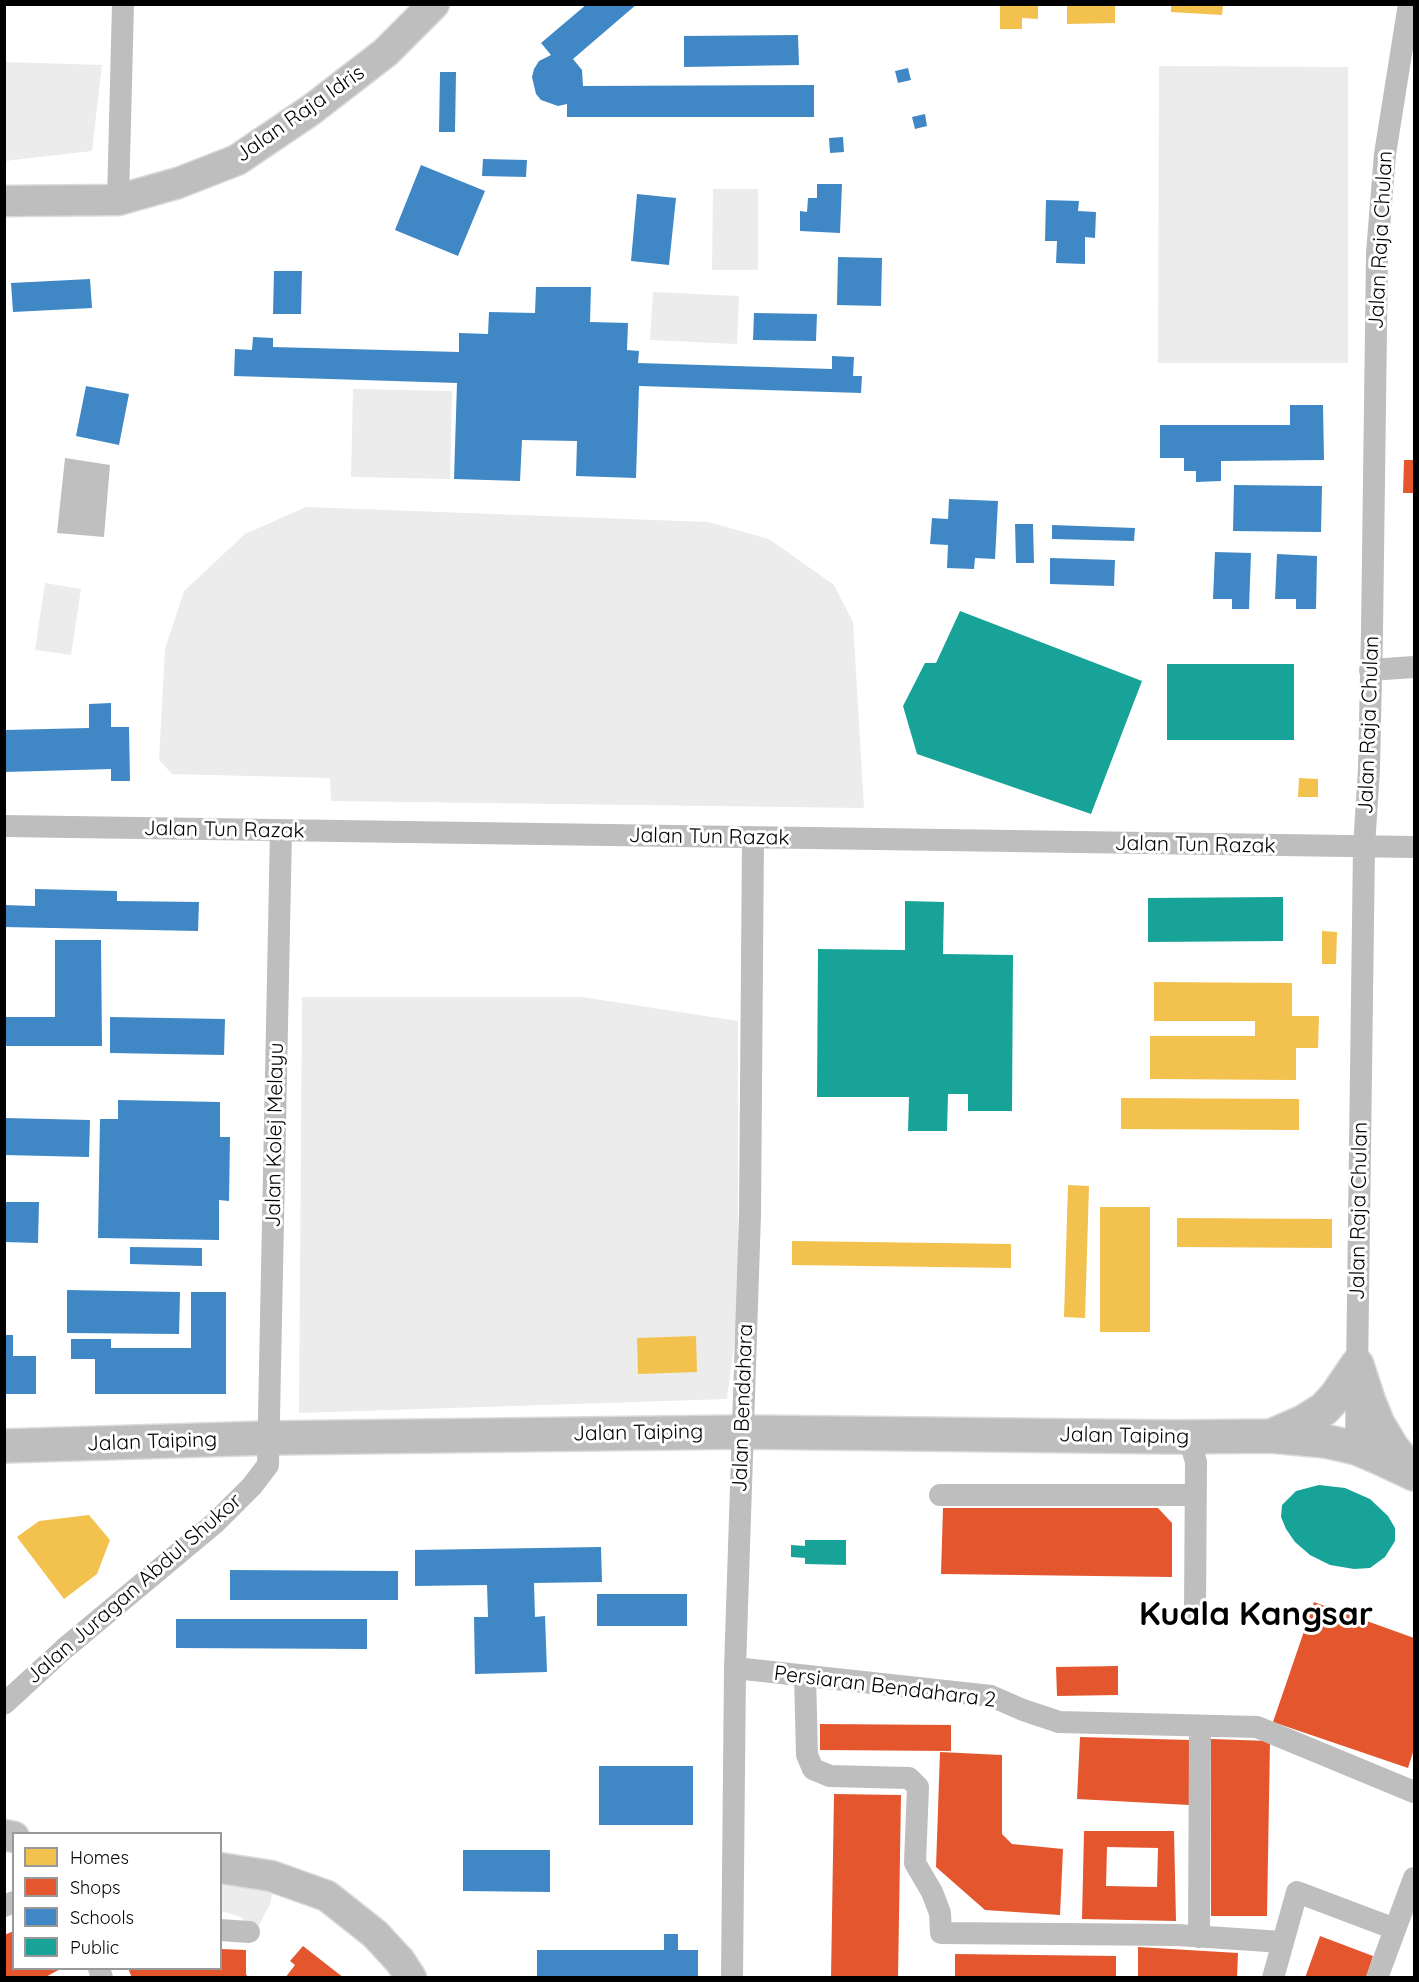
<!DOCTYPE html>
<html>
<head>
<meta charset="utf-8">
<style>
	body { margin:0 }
	#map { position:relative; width:1419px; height:1982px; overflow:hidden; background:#fff; font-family:Quicksand,sans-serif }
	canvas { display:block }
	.frame { position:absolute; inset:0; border:6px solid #000; pointer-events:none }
	.legend { position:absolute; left:12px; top:1832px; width:210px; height:138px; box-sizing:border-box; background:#fff; border:2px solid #999; margin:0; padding:8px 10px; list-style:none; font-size:18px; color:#000 }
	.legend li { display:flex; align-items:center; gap:12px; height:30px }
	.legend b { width:30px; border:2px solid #999 }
</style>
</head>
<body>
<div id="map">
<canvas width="1419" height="1982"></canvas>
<div class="frame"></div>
<ul class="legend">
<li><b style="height:16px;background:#f2c14e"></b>Homes</li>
<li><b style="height:16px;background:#e4572e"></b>Shops</li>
<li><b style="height:16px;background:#3f88c5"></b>Schools</li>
<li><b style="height:16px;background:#17a398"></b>Public</li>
</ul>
</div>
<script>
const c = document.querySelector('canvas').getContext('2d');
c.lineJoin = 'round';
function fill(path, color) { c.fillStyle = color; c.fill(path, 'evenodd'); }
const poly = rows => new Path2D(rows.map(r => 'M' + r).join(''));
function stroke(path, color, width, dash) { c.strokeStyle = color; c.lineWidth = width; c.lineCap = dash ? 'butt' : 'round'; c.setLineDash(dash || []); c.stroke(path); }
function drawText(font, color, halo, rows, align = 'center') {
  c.font = font + ' Quicksand,sans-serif'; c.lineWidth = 6; c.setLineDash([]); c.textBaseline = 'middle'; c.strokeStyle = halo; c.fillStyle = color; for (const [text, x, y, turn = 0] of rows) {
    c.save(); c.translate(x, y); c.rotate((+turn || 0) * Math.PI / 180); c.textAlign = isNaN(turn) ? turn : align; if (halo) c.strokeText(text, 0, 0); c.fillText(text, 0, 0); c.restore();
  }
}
const green = poly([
	[5,62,102,65,92,151,5,161],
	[1159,66,1348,67,1348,363,1158,363],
	[713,189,758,189,758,270,712,270],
	[653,292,739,296,737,344,650,340],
	[353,389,452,391,450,479,351,477],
	[306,507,708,522,769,539,834,585,853,622,864,808,331,801,330,778,172,774,159,760,165,649,184,591,245,534],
	[45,583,81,589,71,655,35,650],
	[302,997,582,997,738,1021,738,1313,727,1399,299,1413],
	[220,1882,265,1887,272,1892,271,1902,255,1933,241,1917,221,1911]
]);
const water = poly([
	[65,458,110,465,104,537,57,533]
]);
const homes = poly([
	[1000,4,1038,4,1038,19,1022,18,1022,29,1000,29],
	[1067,4,1115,4,1115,23,1067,24],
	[1171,4,1223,4,1222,15,1171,12],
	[1299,778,1318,779,1318,797,1298,797],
	[1322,931,1337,932,1336,964,1322,964],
	[1154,982,1292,983,1292,1016,1319,1016,1318,1048,1296,1048,1296,1080,1150,1079,1150,1036,1255,1036,1255,1021,1154,1021],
	[1121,1098,1299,1099,1299,1130,1121,1129],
	[1068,1185,1089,1186,1085,1318,1064,1317],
	[1100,1207,1150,1207,1150,1332,1100,1332],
	[1177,1218,1332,1219,1332,1248,1177,1247],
	[792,1241,1011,1244,1011,1268,792,1265],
	[696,1336,697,1372,638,1374,637,1338],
	[89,1515,110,1540,97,1574,64,1599,17,1537,39,1521]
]);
const shops = poly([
	[1404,460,1414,460,1414,493,1403,493],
	[943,1508,1158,1508,1172,1523,1172,1577,941,1574],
	[1314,1602,1414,1638,1414,1749,1408,1768,1273,1722],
	[1118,1666,1118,1695,1057,1696,1056,1667],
	[820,1724,951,1725,951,1751,820,1750],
	[1080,1737,1191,1740,1189,1805,1077,1799],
	[1211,1739,1270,1741,1267,1916,1211,1916],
	[940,1752,1002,1755,1002,1834,1012,1844,1063,1849,1060,1915,985,1910,936,1867],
	[834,1794,901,1795,898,1978,831,1978],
	[1084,1831,1174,1831,1176,1921,1082,1919],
	[1107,1847,1158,1848,1157,1887,1106,1886],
	[14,1931,14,1968,62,1968,44,1978,4,1978,4,1935],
	[1320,1936,1373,1956,1366,1978,1305,1978],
	[303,1946,344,1978,285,1978,295,1965,290,1961],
	[1138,1947,1238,1953,1237,1978,1138,1978],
	[220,1949,246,1950,246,1974,248,1978,132,1978,128,1968,220,1968],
	[955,1954,1116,1956,1116,1978,955,1978]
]);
const schools = poly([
	[587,4,637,4,573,59,582,70,583,86,814,85,814,117,567,117,567,104,558,106,541,100,536,94,532,77,534,69,539,61,551,55,541,43],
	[798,35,799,65,684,67,684,36],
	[908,68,911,80,898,83,895,71],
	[440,72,456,72,455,132,439,132],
	[925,114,927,126,915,129,912,117],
	[843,137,844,152,830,153,829,138],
	[483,159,527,160,526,177,482,176],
	[421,165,485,191,458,256,395,230],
	[817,184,842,184,840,233,800,231,800,211,807,212,808,198,817,198],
	[637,194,676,198,669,265,631,261],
	[1046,200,1079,201,1078,211,1096,212,1095,238,1085,237,1085,264,1056,263,1057,241,1045,241],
	[838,257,882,258,881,306,837,305],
	[274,271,302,271,301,314,273,314],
	[90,279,92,308,13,312,11,283],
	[536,287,591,287,590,322,628,323,627,350,639,351,638,363,832,369,832,356,854,357,853,376,862,376,861,393,639,386,636,478,576,476,577,441,522,440,520,481,454,479,457,383,234,376,235,349,252,350,253,337,273,338,273,347,459,352,459,333,488,334,489,312,535,313],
	[754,313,817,314,816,341,753,340],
	[86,386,129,394,119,445,76,436],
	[1290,405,1323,405,1324,460,1221,461,1221,481,1196,482,1196,471,1184,471,1184,458,1160,458,1160,425,1290,425],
	[1234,485,1322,486,1321,532,1233,531],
	[949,499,998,501,995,559,975,558,974,569,947,568,948,545,930,544,932,518,948,519],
	[1015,524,1033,524,1034,563,1016,563],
	[1052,525,1135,528,1134,541,1052,539],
	[1215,552,1251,553,1249,609,1232,609,1232,599,1213,599],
	[1277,554,1317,556,1316,609,1296,609,1296,599,1275,599],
	[1050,558,1115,560,1114,586,1050,584],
	[111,703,111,727,129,727,130,781,111,781,111,769,5,772,5,730,89,728,89,704],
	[35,889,117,891,117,901,199,902,198,931,4,927,4,905,35,906],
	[55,940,101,940,102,1046,4,1046,4,1017,55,1017],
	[110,1017,225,1019,224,1055,110,1053],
	[118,1100,220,1102,220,1137,230,1137,229,1201,219,1200,219,1240,98,1238,100,1119,118,1119],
	[4,1118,90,1120,89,1157,4,1155],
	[4,1202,39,1202,38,1243,4,1242],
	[130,1247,202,1248,202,1266,130,1264],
	[67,1290,180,1292,179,1334,67,1333],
	[191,1292,226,1292,226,1394,95,1394,95,1359,71,1359,71,1339,111,1339,111,1348,191,1348],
	[4,1335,13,1335,13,1356,36,1356,36,1394,4,1394],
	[601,1547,602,1582,534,1583,535,1617,545,1616,547,1672,475,1674,474,1617,488,1617,487,1585,415,1586,415,1550],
	[230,1570,398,1571,398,1600,230,1600],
	[597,1594,687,1594,687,1626,597,1626],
	[176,1619,367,1619,367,1649,176,1648],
	[599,1766,693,1766,693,1825,599,1825],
	[463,1850,550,1850,550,1892,463,1891],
	[664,1934,678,1934,678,1950,698,1950,698,1978,537,1978,537,1950,664,1950]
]);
const public = poly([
	[960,611,1142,681,1091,814,917,754,903,706,925,663,936,663],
	[1167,664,1294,664,1294,740,1167,740],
	[1283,897,1283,941,1148,942,1148,898],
	[905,901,944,902,943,954,1013,955,1012,1111,968,1111,968,1094,948,1094,947,1131,908,1131,909,1097,817,1097,818,949,905,950],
	[1319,1485,1345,1488,1370,1499,1388,1516,1395,1528,1395,1541,1385,1557,1370,1568,1354,1569,1330,1565,1310,1555,1295,1542,1286,1529,1281,1517,1282,1505,1296,1491],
	[805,1540,846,1540,846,1565,805,1564,805,1558,791,1557,791,1545,805,1546]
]);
const minor = poly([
	[118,200,123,4],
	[1370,670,1414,667],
	[4,826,1414,847],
	[1175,1437,1183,1440,1192,1448,1196,1462,1195,1610],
	[1356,1448,1364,847,1369,769,1372,631,1377,253,1385,154,1409,4],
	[940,1495,1195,1495],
	[735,1668,991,1696,1023,1710,1059,1722,1257,1727,1414,1792],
	[805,1676,807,1755,813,1769,830,1776,909,1778,918,1787,915,1863,932,1892,940,1913,941,1933,1178,1935,1282,1942],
	[4,1704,64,1649,216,1522,252,1486,268,1465,281,831],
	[4,1906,14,1902],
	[220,1930,249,1932],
	[1199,1937,1200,1726],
	[99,1968,102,1978],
	[732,1978,735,1668,750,1214,753,838],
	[1273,1978,1297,1892,1395,1929],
	[1377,1978,1414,1878]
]);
const major = poly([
	[4,201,118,200,178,183,237,160,311,110,386,52,434,4],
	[4,1835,14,1837],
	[220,1868,271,1876,327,1896,375,1934,400,1961,411,1978]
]);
const highway = poly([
	[1357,1365,1369,1402,1378,1424,1391,1446,1409,1469],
	[1271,1436,1303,1422,1324,1409,1336,1396,1357,1365],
	[4,1446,269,1438,743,1432,1175,1437,1271,1436,1325,1441,1356,1448,1380,1458,1414,1474]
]);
const streetNames = [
	["Jalan Raja Idris",300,114,-35],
	["Jalan Raja Chulan",1381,240,-87],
	["Jalan Raja Chulan",1369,725,-88],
	["Jalan Tun Razak",224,830,1],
	["Jalan Tun Razak",709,837,1],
	["Jalan Tun Razak",1195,845,1],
	["Jalan Kolej Melayu",275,1135,-89],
	["Jalan Raja Chulan",1359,1211,-89],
	["Jalan Bendahara",743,1408,-88],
	["Jalan Taiping",638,1433,-1],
	["Jalan Taiping",1124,1436,1],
	["Jalan Taiping",152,1442,-2],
	["Jalan Juragan Abdul Shukor",134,1589,-41],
	["Persiaran Bendahara 2",885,1687,7]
];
const townNames = [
	["Kuala Kangsar",1256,1615]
];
fill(green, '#ececec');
fill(water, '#bfbfbf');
fill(homes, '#f2c14e');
fill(shops, '#e4572e');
fill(schools, '#3f88c5');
fill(public, '#17a398');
stroke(major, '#dbdbdb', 33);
stroke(highway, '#dbdbdb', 36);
stroke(minor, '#bebebe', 22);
stroke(major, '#bebebe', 30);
stroke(highway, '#bebebe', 33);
drawText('21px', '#000', '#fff', streetNames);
drawText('bold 33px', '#000', '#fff', townNames);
</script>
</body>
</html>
